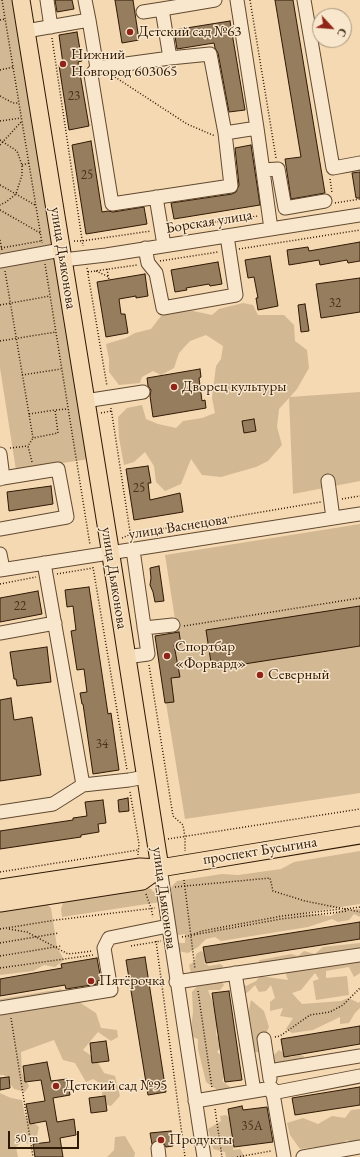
<!DOCTYPE html>
<html>
<head>
<meta charset="utf-8">
<style>
	body { margin:0 }
	#map { position:relative; width:360px; height:1157px; overflow:hidden; background:#f4d9b2; font-family:"EB Garamond",serif }
	canvas { display:block }
	.north { position:absolute; left:312px; top:8px; width:40px; height:40px; box-sizing:border-box; background:#f8e6cd; border:1px solid #a8947d; border-radius:50%; rotate:116deg; font-size:11px; font-weight:700; line-height:16px; text-align:center; color:#301904 }
	.north::after { content:''; display:block; margin:auto; width:14px; height:18px; background:#8f2418; clip-path:polygon(50% 0,100% 100%,50% 72%,0 100%) }
	.scale { position:absolute; left:8px; top:1131px; width:71px; height:18px; box-sizing:border-box; border:2px solid #301904; border-top:0; padding-left:5px; font-size:12px; line-height:14px; white-space:nowrap; color:#301904; -webkit-text-stroke:3px #f8e6cd; paint-order:stroke }
</style>
</head>
<body>
<div id="map">
<canvas width="360" height="1157"></canvas>
<div class="north">С</div>
<div class="scale">50 m</div>
</div>
<script>
const c = document.querySelector('canvas').getContext('2d');
c.lineJoin = 'round';
function fill(path, color) { c.fillStyle = color; c.fill(path, 'evenodd'); }
const poly = rows => new Path2D(rows.map(r => 'M' + r).join(''));
function stroke(path, color, width, dash) { c.strokeStyle = color; c.lineWidth = width; c.lineCap = dash ? 'butt' : 'round'; c.setLineDash(dash || []); c.stroke(path); }
function drawText(font, color, halo, rows, align = 'center') {
  c.font = font + ' "EB Garamond",serif'; c.lineWidth = 3; c.setLineDash([]); c.textBaseline = 'middle'; c.strokeStyle = halo; c.fillStyle = color; for (const [text, x, y, turn = 0] of rows) {
    c.save(); c.translate(x, y); c.rotate((+turn || 0) * Math.PI / 180); c.textAlign = isNaN(turn) ? turn : align; if (halo) c.strokeText(text, 0, 0); c.fillText(text, 0, 0); c.restore();
  }
}
const green = poly([
	[0,0,15,0,89,459,16,470,0,368],
	[243,303,253,305,258,315,284,315,294,325,295,341,307,350,309,368,297,389,290,397,360,392,360,481,293,494,289,398,279,409,277,427,282,445,268,461,256,467,221,477,202,475,191,459,181,484,165,491,156,482,154,466,145,452,134,462,124,465,119,438,118,417,127,408,142,405,146,419,158,424,176,428,183,421,202,418,215,413,212,398,216,366,221,359,223,346,206,335,190,341,179,353,174,368,161,375,153,371,142,377,140,383,119,385,109,372,109,359,106,344,126,338,135,333,151,329,161,316,175,312,193,311,212,315,219,309],
	[360,524,360,793,185,819,155,636,177,632,165,555],
	[360,851,360,904,303,913,331,916,341,910,360,909,360,917,354,914,349,920,338,922,332,919,308,927,221,941,215,937,206,939,198,947,188,953,178,951,178,943,185,943,185,934,173,936,169,891,173,885,177,881,222,874,238,875,281,869,294,862],
	[146,888,151,889,157,895,160,902,62,917,61,909,63,903,68,899],
	[41,903,48,905,51,908,57,947,64,960,55,967,44,965,33,971,0,975,0,909],
	[360,943,360,973,354,977,349,967,326,971,326,978,347,976,349,995,316,1000,313,981,319,979,315,973,301,990,292,993,302,1004,341,1001,348,998,359,1003,360,1001,360,1008,355,1013,349,1023,340,1024,340,1017,313,1030,292,1033,286,1029,293,1018,280,1016,283,1008,270,1011,270,1002,275,998,271,985,266,991,259,992,255,985,248,992,239,997,229,981,238,978,246,986,256,981,260,976,288,980,284,968,256,966,260,960,291,954,298,956,304,951,315,954,323,947],
	[201,951,208,955,204,963,209,966,220,964,223,966,220,980,224,985,220,990,208,990,218,1016,216,1035,221,1039,221,1047,217,1052,224,1058,226,1074,222,1081,230,1087,226,1098,222,1099,216,1089,206,1082,198,1049,198,1039,190,1036,193,1012,192,992,200,983,191,973,189,965,195,961,196,954],
	[61,989,66,999,79,1002,96,1013,101,1028,117,1030,118,1037,111,1041,98,1032,83,1050,96,1059,104,1073,115,1076,120,1096,111,1106,101,1103,103,1085,93,1079,86,1082,75,1063,63,1060,54,1040,21,1052,22,1073,29,1086,25,1092,14,1089,4,1075,0,1075,0,999],
	[251,1000,264,1011,269,1027,266,1033,260,1034,262,1045,261,1052,252,1052,259,1072,255,1085,246,1087,237,1009,248,1014],
	[279,1050,290,1057,299,1055,304,1056,301,1068,272,1064,271,1058],
	[0,1093,11,1098,22,1100,25,1116,39,1127,36,1141,28,1144,23,1140,16,1147,18,1157,0,1157],
	[360,1109,360,1142,354,1143,347,1140,341,1144,300,1149,290,1135,287,1123,303,1118,318,1124,332,1116,345,1118,351,1110],
	[226,1115,232,1119,236,1140,233,1150,240,1149,245,1157,226,1157,225,1152,213,1149,208,1129,221,1121,220,1116],
	[125,1136,135,1153,134,1157,107,1157,114,1150,115,1137]
]);
const building = poly([
	[55,0,72,0,74,9,57,12,55,0],
	[115,0,133,0,139,40,122,43,115,0],
	[275,0,293,0,325,193,291,199,285,159,301,157,275,0],
	[230,21,245,110,229,112,218,53,215,48,214,43,177,49,174,30,230,21],
	[77,32,82,61,78,62,89,126,69,130,59,65,63,64,59,35,77,32],
	[91,141,102,212,108,211,113,212,144,207,147,224,86,234,72,145,91,141],
	[251,145,260,205,174,219,171,203,232,194,236,192,239,185,235,148,251,145],
	[360,172,360,198,356,198,352,173,360,172],
	[360,242,360,261,348,263,347,260,320,265,319,260,289,265,287,250,308,247,309,251,360,242],
	[270,256,278,306,258,310,256,298,258,298,254,277,248,278,245,260,270,256],
	[218,262,222,284,210,286,209,284,186,288,187,290,175,292,171,270,218,262],
	[145,274,148,296,136,298,136,296,119,299,121,314,125,314,128,333,106,337,97,282,145,274],
	[360,278,360,312,321,318,316,284,360,278],
	[305,304,309,331,301,332,298,305,305,304],
	[200,369,201,377,199,378,202,401,205,400,206,408,153,417,150,396,151,390,148,386,147,378,200,369],
	[254,419,256,431,244,433,242,421,254,419],
	[148,466,151,483,148,483,150,500,180,493,183,512,134,520,126,469,148,466],
	[51,486,53,504,9,511,7,492,51,486],
	[159,566,164,601,155,602,153,592,150,585,151,578,150,568,159,566],
	[89,587,108,714,111,713,119,770,93,774,83,704,82,704,80,693,87,692,84,669,77,670,71,631,76,630,73,606,67,607,65,590,89,587],
	[38,591,42,614,0,622,0,598,38,591],
	[360,606,360,646,212,669,206,630,360,606],
	[179,632,181,644,174,645,180,677,171,678,174,702,165,703,155,636,179,632],
	[47,647,51,682,17,686,16,679,14,679,10,652,47,647],
	[11,698,14,720,32,717,41,775,0,781,0,700,11,698],
	[128,798,129,811,119,812,118,800,128,798],
	[103,800,106,823,98,824,99,832,81,835,81,837,0,849,0,831,73,820,73,818,87,816,85,802,103,800],
	[360,922,360,939,206,963,203,947,360,922],
	[145,957,166,1092,148,1095,126,960,145,957],
	[97,958,101,980,97,981,98,984,66,989,65,985,0,996,0,979,62,968,61,964,97,958],
	[229,991,242,1080,225,1082,212,993,229,991],
	[360,1026,360,1044,284,1057,281,1039,360,1026],
	[106,1041,109,1061,92,1063,90,1043,106,1041],
	[47,1062,51,1081,67,1079,70,1095,53,1098,57,1122,74,1119,76,1135,60,1138,63,1157,35,1157,33,1144,50,1142,46,1121,30,1124,26,1104,45,1101,41,1080,25,1082,23,1066,47,1062],
	[9,1077,10,1088,0,1090,0,1078,9,1077],
	[360,1087,360,1105,295,1115,292,1098,360,1087],
	[105,1096,107,1111,91,1113,89,1098,105,1096],
	[242,1106,243,1110,267,1107,273,1142,234,1147,228,1109,242,1106],
	[171,1131,173,1146,166,1147,162,1141,158,1140,152,1144,150,1133,171,1131]
]);
const path = poly([
	[2,0,42,243],
	[250,0,276,158],
	[0,20,5,19],
	[52,38,83,246],
	[0,70,13,67],
	[115,77,187,124,215,136],
	[0,96,13,103,18,103],
	[0,121,21,118],
	[0,140,17,151,22,165,22,175,16,194,6,202,0,205],
	[0,145,22,121],
	[22,165,29,163],
	[330,179,332,193],
	[0,185,35,205],
	[335,203,360,199],
	[0,210,40,233],
	[173,228,258,216],
	[0,240,2,250],
	[74,241,82,241,151,231],
	[1,248,41,241],
	[239,249,360,230],
	[160,261,218,252],
	[45,264,90,545],
	[87,268,107,386],
	[107,269,109,280],
	[5,271,33,438,58,433,55,410,67,409],
	[96,271,109,277],
	[88,272,137,265],
	[0,305,50,296],
	[0,341,56,332],
	[22,375,61,369],
	[111,408,131,538],
	[101,413,111,411],
	[29,414,55,410],
	[10,448,28,446],
	[32,462,28,446,33,438],
	[342,499,360,496],
	[122,538,131,534,321,502],
	[93,567,127,770],
	[57,574,93,568],
	[0,584,36,577],
	[184,626,360,598],
	[149,665,173,816,183,825,185,837,185,851],
	[130,792,139,844,138,855],
	[168,839,360,809],
	[0,872,138,850],
	[184,880,195,969],
	[175,887,270,878,273,891,305,901,360,912],
	[146,894,151,908,153,917],
	[344,909,360,907],
	[0,929,56,920,155,908],
	[9,929,27,932,68,954,93,951],
	[194,934,202,931,282,916,340,909],
	[182,937,281,919,348,911],
	[156,941,185,1157],
	[0,943,59,933],
	[131,946,161,941],
	[0,956,61,946],
	[0,968,93,955],
	[198,991,212,1088],
	[11,1018,33,1157],
	[275,1037,280,1036,310,1015,330,1012,343,1005,360,988],
	[215,1109,222,1157],
	[237,1157,271,1151]
]);
const minor = poly([
	[47,0,51,27],
	[215,0,162,9,170,58,210,54,225,133],
	[237,0,257,128,271,229],
	[304,0,333,168,360,163],
	[143,12,162,9],
	[89,20,97,68,91,75,112,204,231,186,225,133,257,128],
	[26,31,89,20,85,0],
	[97,68,170,58],
	[263,170,278,169,285,208,325,201],
	[156,197,164,245],
	[145,248,148,263,156,273,163,308,236,295,227,236],
	[63,260,106,255,360,215],
	[0,261,61,250],
	[85,401,143,392],
	[0,454,3,478,0,479],
	[328,481,333,518],
	[0,529,67,517,58,469,3,478],
	[0,554,3,569],
	[44,563,83,785],
	[0,570,360,514],
	[144,628,173,625],
	[0,633,55,623],
	[126,657,148,654,133,550],
	[0,812,53,804,83,785,129,780,145,777],
	[160,868,204,1157],
	[235,973,254,1091],
	[176,982,360,955],
	[0,1008,111,990,104,948,109,938,168,926],
	[264,1039,270,1079],
	[269,1071,360,1056],
	[272,1093,360,1076],
	[195,1101,272,1088,284,1157],
	[158,1148,159,1157],
	[303,1157,360,1147]
]);
const major = poly([
	[21,0,109,543,160,868],
	[0,888,140,867,160,868,360,835],
	[0,903,142,881,160,868]
]);
const markers = [
	[130,32,4,"#8f2418"],
	[63,64,4,"#8f2418"],
	[174,387,4,"#8f2418"],
	[167,656,4,"#8f2418"],
	[260,675,4,"#8f2418"],
	[91,981,4,"#8f2418"],
	[56,1086,4,"#8f2418"],
	[161,1140,4,"#8f2418"]
];
const numberNames = [
	["23",74,96],
	["25",87,175],
	["32",335,303],
	["25",139,488],
	["22",20,606],
	["34",102,744],
	["35А",252,1126]
];
const poiNames = [
	["Детский сад №63",138,32],
	["Нижний",71,55],
	["Новгород 603065",71,72],
	["Дворец культуры",182,387],
	["Спортбар",175,647],
	["«Форвард»",175,664],
	["Северный",268,675],
	["Пятёрочка",99,981],
	["Детский сад №95",64,1086],
	["Продукты",169,1140]
];
const streetNames = [
	["Борская улица",209,222,-9],
	["улица Дьяконова",63,258,81],
	["улица Васнецова",178,527,-9],
	["улица Дьяконова",114,578,81],
	["проспект Бусыгина",260,851,-9],
	["улица Дьяконова",164,898,82]
];
fill(green, '#d3b894');
fill(building, '#967d5e');
stroke(building, '#301904', 1);
stroke(minor, '#614930', 15);
stroke(major, '#301904', 19);
stroke(path, '#301904', 1.5, [1, 2]);
stroke(minor, '#f8e6cd', 13);
stroke(major, '#f4d9b2', 17);
for (const [x, y, r, color] of markers) { const dot = new Path2D(); dot.arc(x, y, r, 0, 2 * Math.PI); c.fillStyle = color; c.fill(dot); stroke(dot, '#f8e6cd', 1.5); }
drawText('13px', '#4a321a', null, numberNames);
drawText('15px', '#301904', '#f8e6cd', poiNames, 'left');
drawText('15px', '#301904', '#f8e6cd', streetNames);
</script>
</body>
</html>
